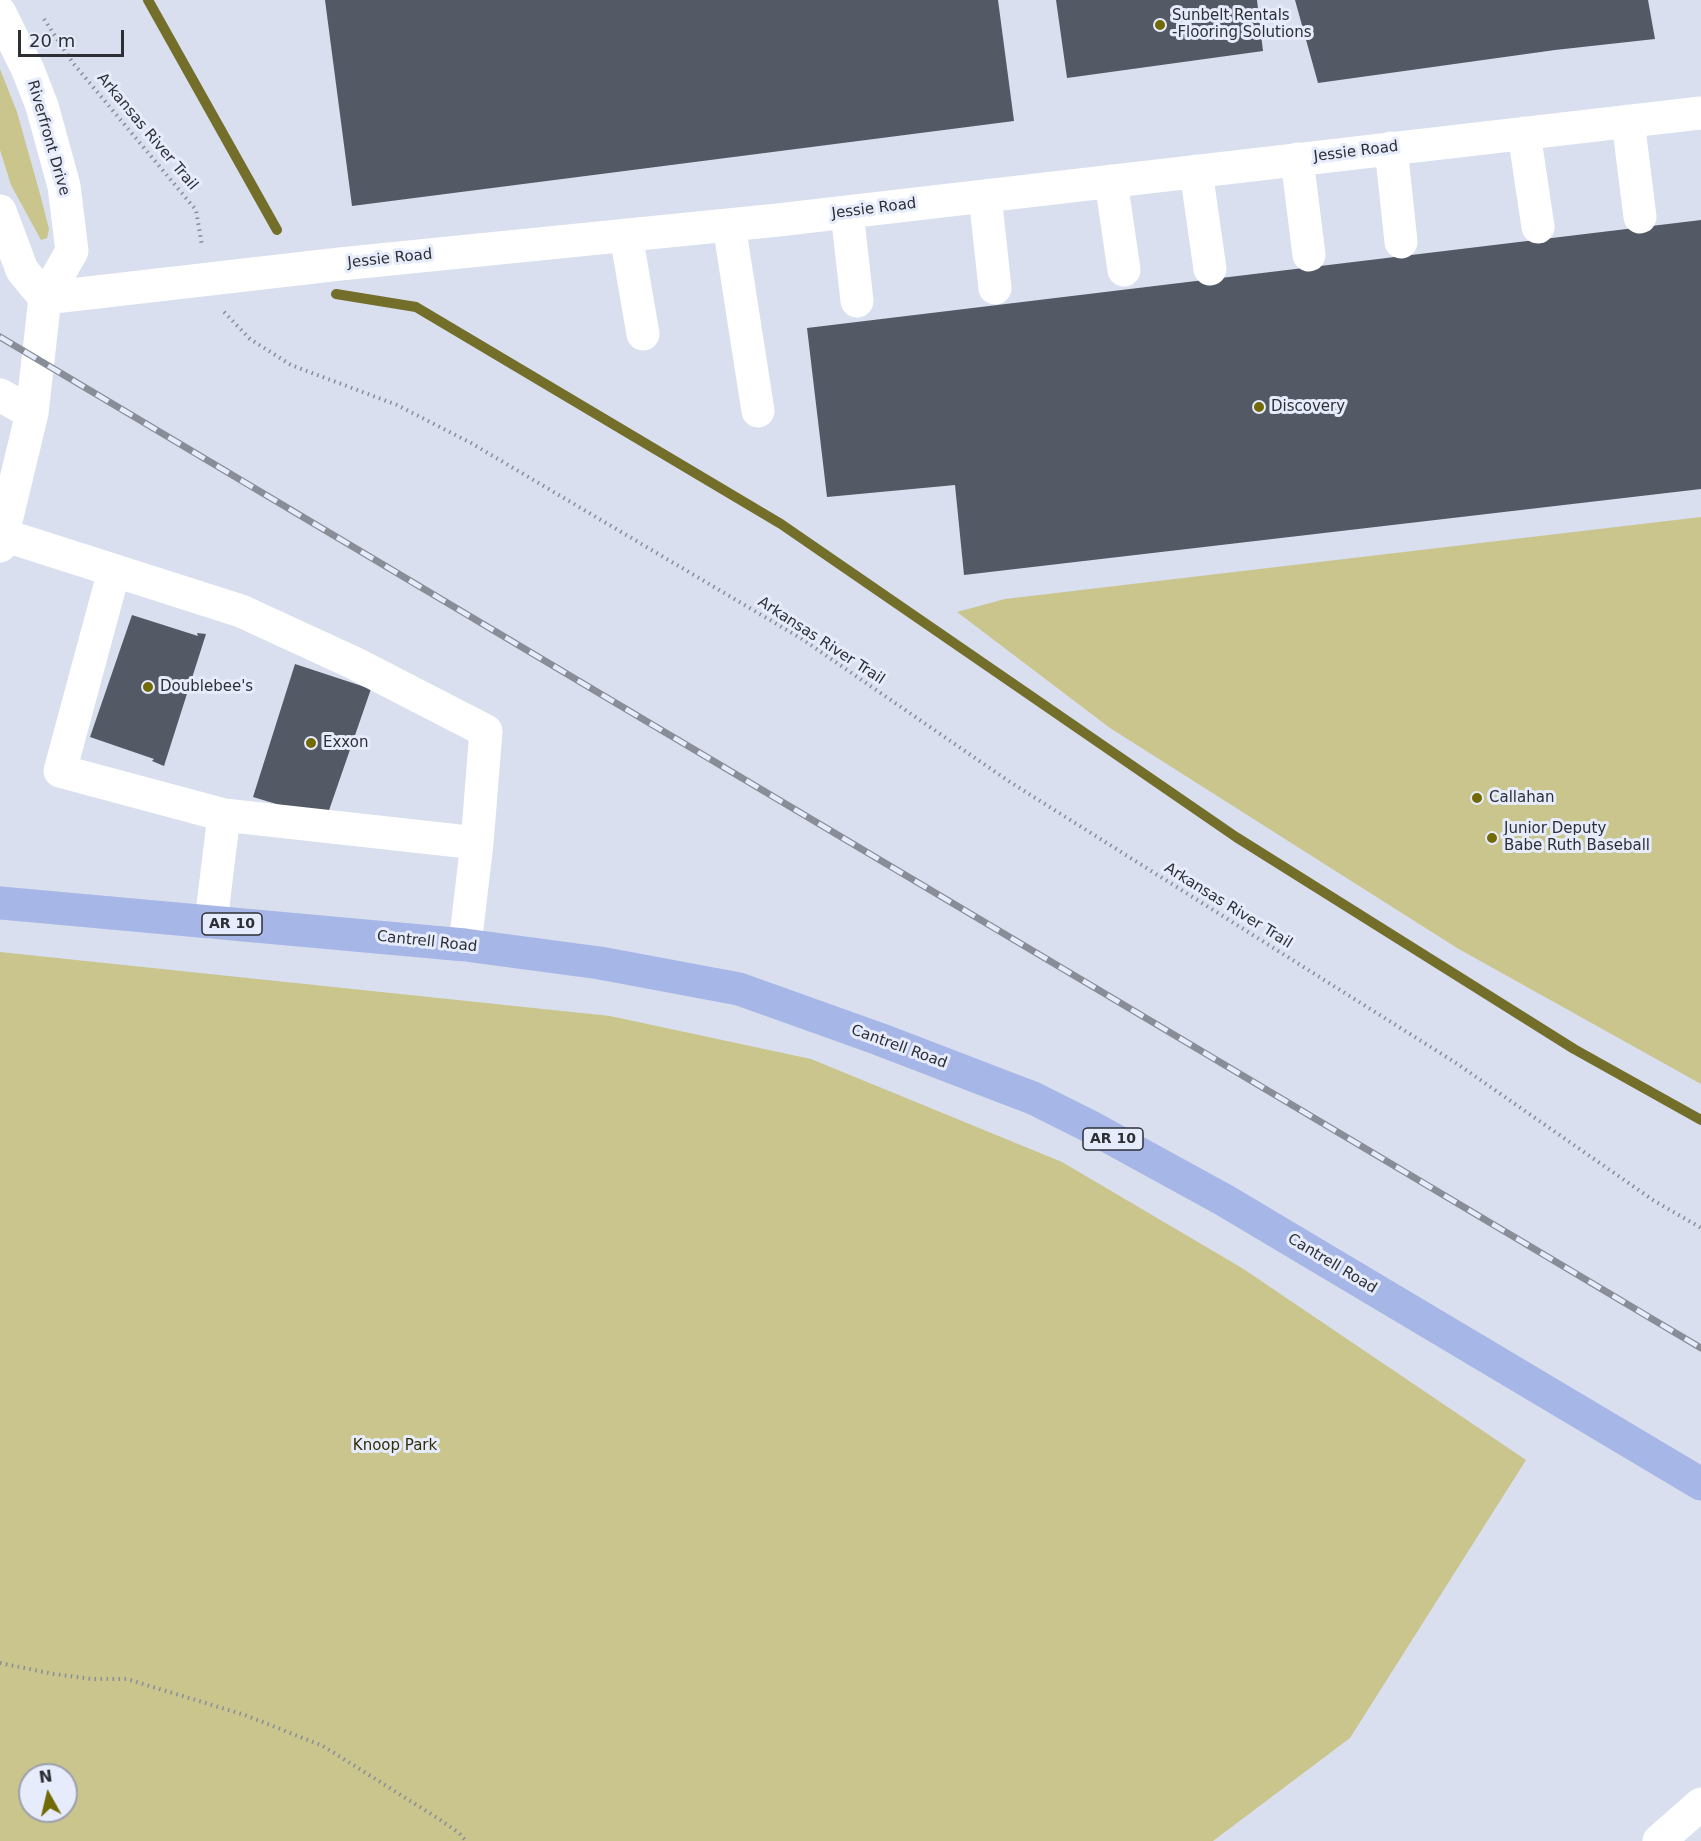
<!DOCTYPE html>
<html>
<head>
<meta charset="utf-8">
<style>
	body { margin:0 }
	#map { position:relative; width:1701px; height:1841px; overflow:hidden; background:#d9dfee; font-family:"DejaVu Sans",sans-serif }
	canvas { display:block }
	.north { position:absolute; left:18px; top:1763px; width:60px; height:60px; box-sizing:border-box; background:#e6ecfc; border:2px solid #9ca0ac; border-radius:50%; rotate:352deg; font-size:16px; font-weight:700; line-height:24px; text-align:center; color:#2d2f35 }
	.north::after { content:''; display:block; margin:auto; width:21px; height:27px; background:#726a04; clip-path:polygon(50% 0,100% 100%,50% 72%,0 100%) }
	.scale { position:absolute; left:18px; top:30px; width:106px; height:27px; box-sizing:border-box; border:3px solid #2d2f35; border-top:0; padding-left:8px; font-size:18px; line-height:21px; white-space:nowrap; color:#2d2f35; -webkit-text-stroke:4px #e6ecfc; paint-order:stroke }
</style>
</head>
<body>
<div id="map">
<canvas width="1701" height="1841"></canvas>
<div class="north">N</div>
<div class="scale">20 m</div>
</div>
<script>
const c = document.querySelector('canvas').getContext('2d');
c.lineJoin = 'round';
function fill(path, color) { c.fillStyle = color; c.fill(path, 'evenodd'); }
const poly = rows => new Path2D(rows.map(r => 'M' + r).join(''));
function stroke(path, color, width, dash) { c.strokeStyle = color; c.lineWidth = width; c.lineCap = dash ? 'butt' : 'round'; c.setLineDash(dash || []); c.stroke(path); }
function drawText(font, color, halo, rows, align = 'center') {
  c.font = font + ' "DejaVu Sans",sans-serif'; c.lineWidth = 6; c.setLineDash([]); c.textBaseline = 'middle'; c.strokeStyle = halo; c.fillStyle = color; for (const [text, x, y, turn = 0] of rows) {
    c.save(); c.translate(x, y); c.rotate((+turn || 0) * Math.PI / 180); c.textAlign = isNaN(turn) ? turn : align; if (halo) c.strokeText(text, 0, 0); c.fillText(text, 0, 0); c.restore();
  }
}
const green = poly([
	[0,69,17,112,40,194,49,229,47,238,41,240,11,185,0,150],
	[1701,517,1701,1084,1457,948,1110,728,957,612,1005,599],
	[0,952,610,1016,811,1059,1062,1162,1242,1268,1526,1460,1350,1738,1213,1841,0,1841],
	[30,1775,66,1775,66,1811,30,1811]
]);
const stream = poly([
	[148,0,277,230],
	[336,294,416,307,781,524,1236,837,1574,1049,1701,1120]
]);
const building = poly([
	[325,0,998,0,1014,121,352,206],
	[1056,0,1257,0,1263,51,1067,78],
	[1295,0,1648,0,1655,39,1555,50,1318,83],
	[1701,220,1701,489,964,575,955,485,827,497,807,328],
	[132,615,198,636,197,633,206,634,164,766,152,761,154,759,90,737],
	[295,664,371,689,326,819,253,797]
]);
const path = poly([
	[44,19,73,63,196,210,202,246],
	[224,312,250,339,291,365,397,405,471,443,802,639,1010,782,1456,1063,1653,1200,1701,1228],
	[0,1663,54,1674,92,1679,127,1679,245,1715,323,1746,439,1819,459,1833,466,1841]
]);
const minor = poly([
	[0,13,28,70,42,106,64,186,72,251,45,298,32,413,0,546],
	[1628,121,1640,217],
	[1524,133,1538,227],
	[1391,148,1401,242],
	[1297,159,1309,255],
	[1196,171,1210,269],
	[1111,181,1124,270],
	[985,196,995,288],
	[0,211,22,270,45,298],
	[847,212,857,301],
	[729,225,758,411],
	[626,235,643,334],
	[45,298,340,264,778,220,1701,113],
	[0,395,32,413],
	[3,535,241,611,354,663,486,731,477,843,224,815,211,922],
	[114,571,60,771,224,815],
	[465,945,477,843],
	[1659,1841,1701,1804]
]);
const major = poly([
	[0,903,465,945,600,963,739,989,879,1039,1004,1087,1033,1098,1089,1126,1224,1200,1701,1484]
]);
const rail = poly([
	[0,337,1701,1348]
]);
const markers = [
	[1160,25,6,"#726a04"],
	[1259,407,6,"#726a04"],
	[148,687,6,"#726a04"],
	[311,743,6,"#726a04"],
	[1477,798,6,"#726a04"],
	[1492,838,6,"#726a04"]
];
const shields = [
	[232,924,60],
	[1113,1139,60]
];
const shieldNames = [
	["AR 10",232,924],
	["AR 10",1113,1139]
];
const poiNames = [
	["Sunbelt Rentals",1172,16],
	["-Flooring Solutions",1172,33],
	["Discovery",1271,407],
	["Doublebee's",160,687],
	["Exxon",323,743],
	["Callahan",1489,798],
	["Junior Deputy",1504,829],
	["Babe Ruth Baseball",1504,846]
];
const streetNames = [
	["Arkansas River Trail",147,132,50],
	["Riverfront Drive",48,138,74],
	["Jessie Road",1356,152,-7],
	["Jessie Road",874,209,-7],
	["Jessie Road",390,259,-6],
	["Arkansas River Trail",821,641,33],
	["Arkansas River Trail",1228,906,32],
	["Cantrell Road",427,942,6],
	["Cantrell Road",899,1047,20],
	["Cantrell Road",1332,1264,31]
];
const parkNames = [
	["Knoop Park",395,1446]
];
fill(green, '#c9c58d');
stroke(stream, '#736e2a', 10);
fill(building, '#545966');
stroke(path, '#898d98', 4, [1.5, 4.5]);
stroke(minor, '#fff', 33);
stroke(major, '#a6b6e6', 33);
stroke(rail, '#888d97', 7);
stroke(rail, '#e6ecfc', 4.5, [14]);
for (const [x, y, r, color] of markers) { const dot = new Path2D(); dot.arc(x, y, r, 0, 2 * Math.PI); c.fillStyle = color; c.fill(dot); stroke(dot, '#e6ecfc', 2); }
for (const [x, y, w] of shields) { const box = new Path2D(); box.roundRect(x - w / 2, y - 11, w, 22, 4.5); c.fillStyle = '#e6ecfc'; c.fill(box); stroke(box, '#2d2f35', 1.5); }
drawText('bold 14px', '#2d2f35', null, shieldNames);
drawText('15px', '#2d2f35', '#e6ecfc', poiNames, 'left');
drawText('15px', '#2d2f35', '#e6ecfc', streetNames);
drawText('15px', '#322f05', '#e6ecfc', parkNames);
</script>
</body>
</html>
